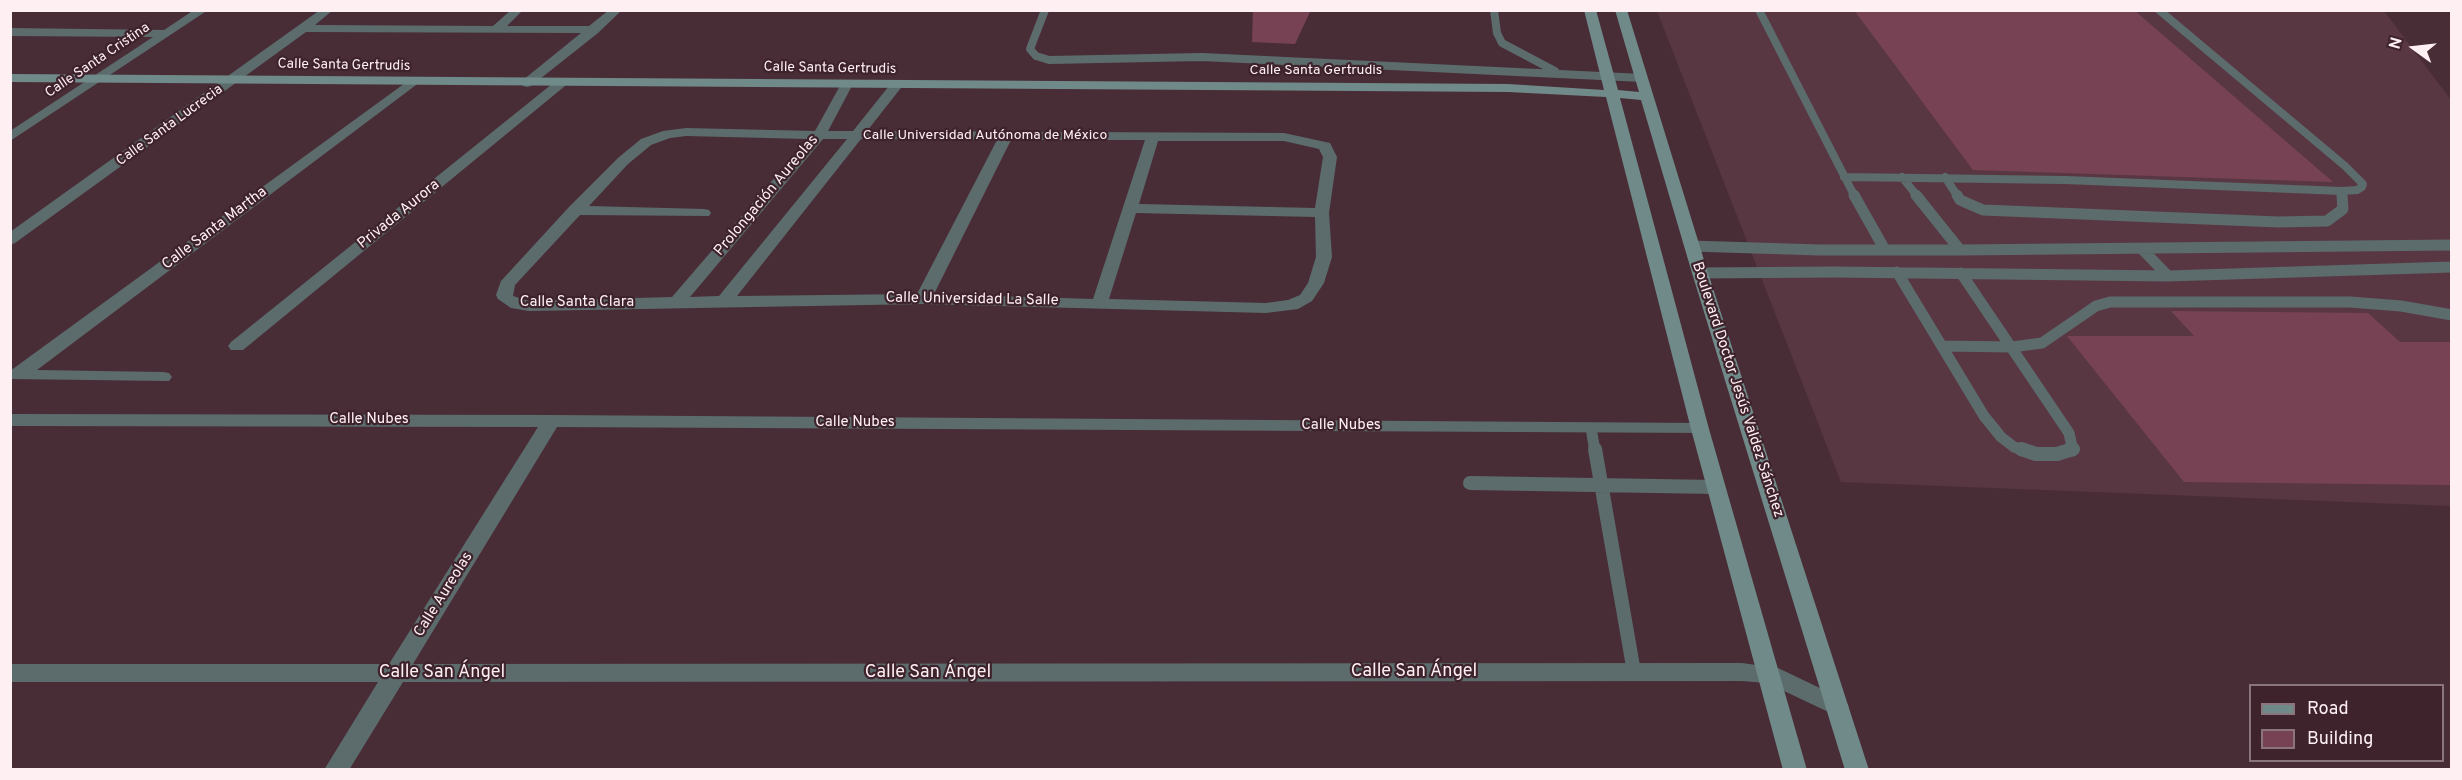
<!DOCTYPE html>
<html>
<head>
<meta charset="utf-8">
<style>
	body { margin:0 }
	#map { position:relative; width:2462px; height:780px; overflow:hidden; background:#492d36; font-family:Overpass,sans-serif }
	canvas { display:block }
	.frame { position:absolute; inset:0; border:12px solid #feeff3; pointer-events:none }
	.legend { position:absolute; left:2249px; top:684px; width:195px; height:78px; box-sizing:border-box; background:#3e232c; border:2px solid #8b757c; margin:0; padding:8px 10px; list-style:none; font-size:18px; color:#feeff3 }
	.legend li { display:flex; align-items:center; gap:12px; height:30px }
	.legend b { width:30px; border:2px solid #8b757c }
	.north { position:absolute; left:2384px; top:18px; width:60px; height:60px; -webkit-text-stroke:4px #3e232c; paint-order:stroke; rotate:285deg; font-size:16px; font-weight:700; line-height:24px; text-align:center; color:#feeff3 }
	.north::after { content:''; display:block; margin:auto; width:21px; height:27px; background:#feeff3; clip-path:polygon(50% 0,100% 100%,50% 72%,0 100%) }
</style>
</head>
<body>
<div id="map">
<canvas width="2462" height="780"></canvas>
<div class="frame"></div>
<ul class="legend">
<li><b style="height:8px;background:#708a89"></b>Road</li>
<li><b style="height:16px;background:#784255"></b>Building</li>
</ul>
<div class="north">N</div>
</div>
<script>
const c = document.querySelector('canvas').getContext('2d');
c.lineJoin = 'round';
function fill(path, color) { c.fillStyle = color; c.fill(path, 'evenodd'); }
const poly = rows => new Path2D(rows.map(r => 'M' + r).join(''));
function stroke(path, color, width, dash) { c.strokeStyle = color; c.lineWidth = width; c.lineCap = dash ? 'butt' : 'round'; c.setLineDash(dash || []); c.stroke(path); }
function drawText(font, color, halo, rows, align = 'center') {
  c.font = font + ' Overpass,sans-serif'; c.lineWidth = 4.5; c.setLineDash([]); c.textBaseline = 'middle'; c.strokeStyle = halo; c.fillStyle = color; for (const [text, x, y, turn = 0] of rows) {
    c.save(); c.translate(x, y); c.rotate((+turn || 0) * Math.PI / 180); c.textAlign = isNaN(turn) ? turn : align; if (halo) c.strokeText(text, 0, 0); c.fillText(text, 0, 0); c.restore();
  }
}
const built = poly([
	[1657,11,2384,11,2451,100,2451,506,1841,482]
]);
const building = poly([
	[1253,10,1311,10,1295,44,1252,42],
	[1854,10,2134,10,2333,182,1973,170],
	[2171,311,2368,313,2400,342,2451,342,2451,485,2184,482,2067,336,2194,336]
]);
const laneFar2 = poly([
	[1045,10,1030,49,1036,56,1049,60,1202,57,1643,78],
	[1494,10,1497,33,1502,43,1555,71],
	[1759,10,1855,197],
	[1844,177,2065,180,2342,191,2357,190,2362,187,2363,184,2345,166,2159,10],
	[1902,177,1918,197],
	[1945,177,1958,197],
	[2342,191,2342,197]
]);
const laneFar1 = poly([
	[1854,195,1885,250],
	[1916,195,1960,250],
	[1957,195,1960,200,1983,210,2279,222,2327,221,2343,209,2342,195],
	[1691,246,1820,250,1960,250,2452,245],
	[2143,250,2168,276],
	[1897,272,1984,416,2001,437,2014,447,2026,451],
	[1700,273,1835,272,2168,276,2452,267],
	[1961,273,2069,433,2073,451],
	[1942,346,2012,347,2042,343,2096,306,2110,302,2350,302,2401,306,2452,315],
	[1591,428,1595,451]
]);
const lane = poly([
	[1595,449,1634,672],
	[2021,449,2036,454,2057,454,2073,449],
	[1470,483,1717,487]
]);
const street = poly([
	[194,10,208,10,10,141,10,131,153,37,10,36,10,28,164,30,194,10],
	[320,10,333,10,315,25,493,26,511,10,523,10,507,26,589,26,609,10,622,10,598,33,531,86,527,87,523,86,521,83,523,80,581,33,306,32,15,243,10,245,10,232,320,10],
	[412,78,418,82,416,85,37,370,163,372,169,373,172,377,169,381,10,379,10,371,412,78],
	[561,79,565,80,567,83,565,86,243,350,231,350,228,346,231,342,557,80,561,79],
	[847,80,853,84,828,131,853,131,893,81,898,80,904,84,867,131,1284,133,1330,143,1337,157,1329,213,1332,257,1324,283,1312,301,1298,309,1266,313,923,304,529,311,511,308,498,299,496,295,501,281,569,207,618,158,641,139,663,131,686,128,815,131,841,84,847,80],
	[686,136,808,139,672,297,529,301,513,296,515,285,580,215,709,216,711,213,709,210,704,209,589,206,628,164,651,145,670,138,686,136],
	[823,139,847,139,719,296,690,297,823,139],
	[861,139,997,140,917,294,737,296,861,139],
	[1011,140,1145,140,1093,299,934,294,1011,140],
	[1158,141,1284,141,1319,149,1323,157,1315,208,1139,204,1158,141],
	[1136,213,1315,217,1316,257,1308,283,1300,295,1288,300,1266,303,1109,299,1136,213],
	[10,414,551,415,1700,423,1707,425,1709,429,1707,433,557,427,413,664,1742,663,1778,668,1845,700,1849,707,1845,714,1837,716,1767,683,1742,681,403,682,349,770,324,770,378,682,10,682,10,664,389,664,538,427,10,426,10,414]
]);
const secondary = poly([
	[1584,10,1596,10,1618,90,1639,92,1615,10,1627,10,1708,273,1869,770,1845,770,1692,273,1641,100,1620,98,1709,429,1807,770,1783,770,1691,429,1606,97,1508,92,10,82,10,74,1508,84,1604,90,1584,10]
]);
const farStreetnames = [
	["Calle Santa Cristina",98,61,-34],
	["Calle Santa Gertrudis",344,66,1],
	["Calle Santa Gertrudis",830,69,1],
	["Calle Santa Gertrudis",1316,71],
	["Calle Santa Lucrecia",170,126,-36],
	["Calle Universidad Autónoma de México",985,136]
];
const streetNames = [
	["Prolongación Aureolas",767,196,-50],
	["Privada Aurora",399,215,-39],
	["Calle Santa Martha",215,229,-37],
	["Calle Universidad La Salle",972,300,1],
	["Calle Santa Clara",577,303],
	["Boulevard Doctor Jesús Valdez Sánchez",1737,390,72],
	["Calle Nubes",369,420],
	["Calle Nubes",855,423],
	["Calle Nubes",1341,426],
	["Calle Aureolas",444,595,-58]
];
const nearStreetnames = [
	["Calle San Ángel",1414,672],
	["Calle San Ángel",442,673],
	["Calle San Ángel",928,673]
];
fill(built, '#593742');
fill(building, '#784255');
stroke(laneFar2, '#5c6c6c', 8);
stroke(laneFar1, '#5c6c6c', 11);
stroke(lane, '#5c6c6c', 14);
fill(street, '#5c6c6c');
fill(secondary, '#708a89');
drawText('14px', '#feeff3', '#3e232c', farStreetnames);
drawText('15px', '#feeff3', '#3e232c', streetNames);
drawText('18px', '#feeff3', '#3e232c', nearStreetnames);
</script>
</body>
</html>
